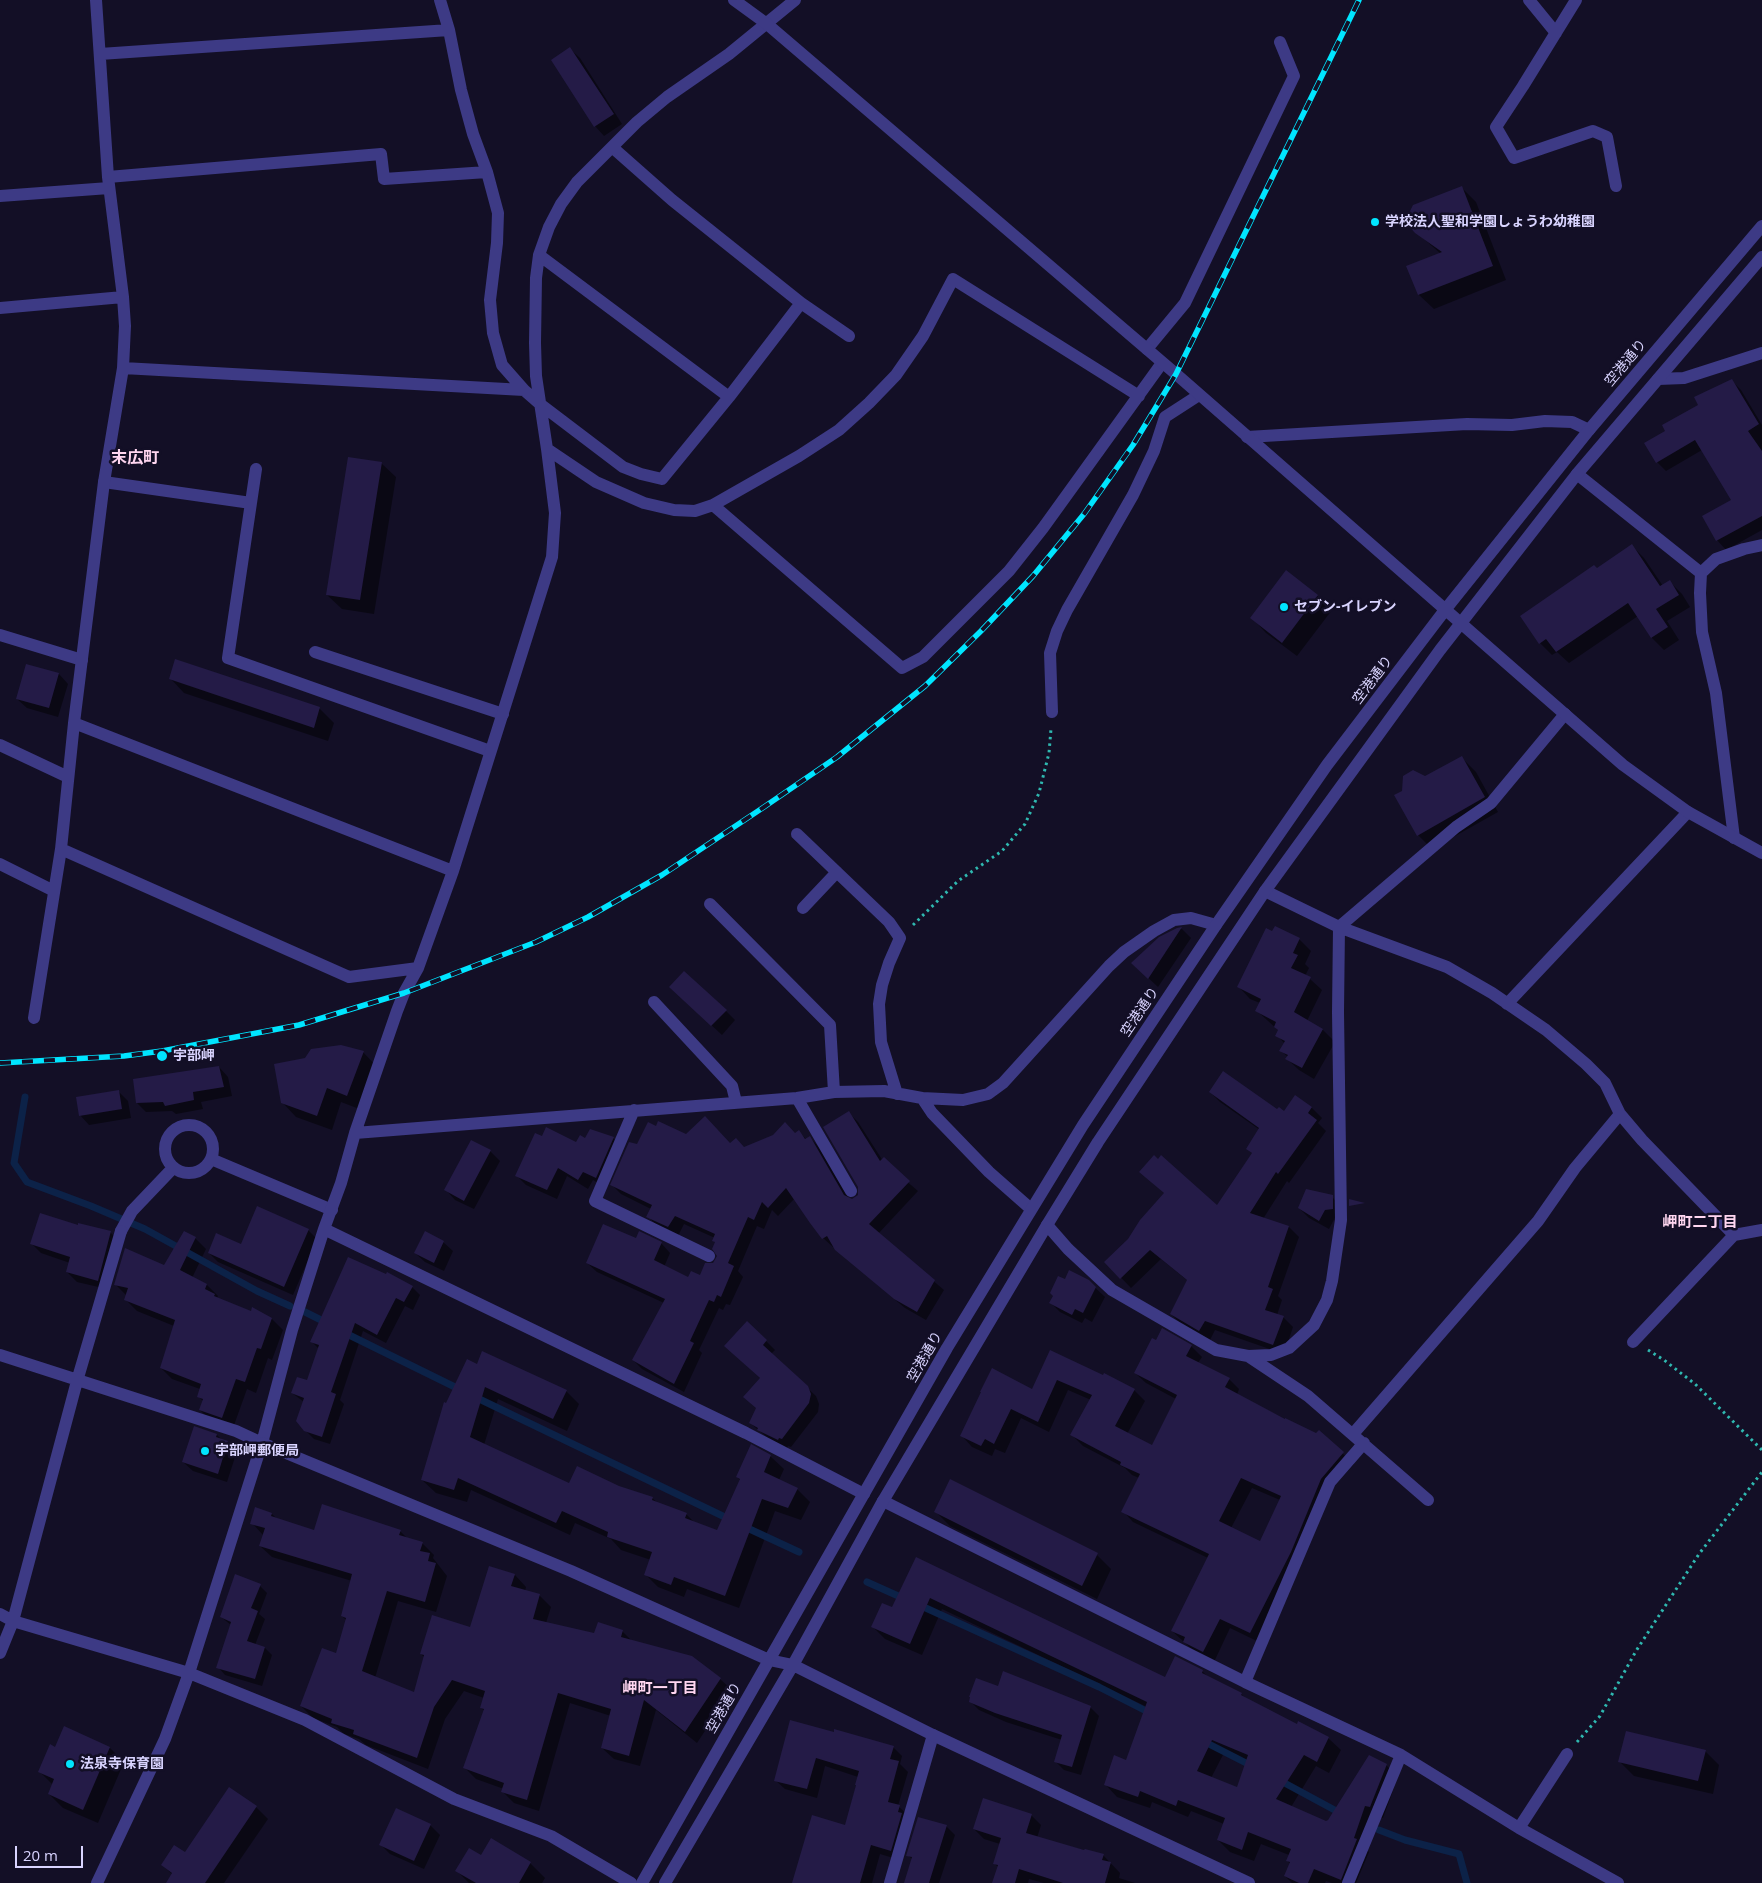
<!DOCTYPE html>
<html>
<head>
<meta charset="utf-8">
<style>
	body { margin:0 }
	#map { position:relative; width:1762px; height:1883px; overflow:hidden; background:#130f26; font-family:"Open Sans",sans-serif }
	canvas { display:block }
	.scale { position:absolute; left:15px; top:1846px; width:68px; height:22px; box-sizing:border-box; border:2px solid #d9d4ff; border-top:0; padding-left:6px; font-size:15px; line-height:18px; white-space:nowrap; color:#d9d4ff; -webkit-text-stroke:4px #130f26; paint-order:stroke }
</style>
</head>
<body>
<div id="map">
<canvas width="1762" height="1883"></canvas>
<div class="scale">20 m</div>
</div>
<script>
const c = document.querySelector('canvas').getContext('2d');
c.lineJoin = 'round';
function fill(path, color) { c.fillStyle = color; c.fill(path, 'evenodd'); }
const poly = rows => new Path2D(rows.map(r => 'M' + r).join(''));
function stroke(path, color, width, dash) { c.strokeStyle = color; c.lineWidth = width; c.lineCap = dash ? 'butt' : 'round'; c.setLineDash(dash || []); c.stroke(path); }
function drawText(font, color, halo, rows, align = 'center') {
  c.font = font + ' "Open Sans","Noto Sans JP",sans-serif'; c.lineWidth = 5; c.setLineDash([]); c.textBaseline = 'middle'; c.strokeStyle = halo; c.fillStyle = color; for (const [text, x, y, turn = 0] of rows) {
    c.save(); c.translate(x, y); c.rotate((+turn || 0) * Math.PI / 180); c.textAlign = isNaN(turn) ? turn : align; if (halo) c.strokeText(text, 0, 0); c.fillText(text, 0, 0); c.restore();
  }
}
const shadow = poly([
	[570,49,580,58,622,124,604,136,595,126,552,60],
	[1461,187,1476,202,1506,280,1434,309,1419,295,1408,267,1441,254,1416,232],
	[1732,381,1741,390,1762,425,1762,530,1726,550,1717,540,1733,501,1702,450,1666,471,1657,462,1667,431],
	[381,463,396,477,374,614,342,609,327,595],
	[1632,546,1644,558,1663,586,1670,582,1682,594,1690,607,1667,621,1679,640,1664,650,1652,638,1638,616,1569,663,1557,652,1552,655,1540,643,1597,569],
	[1286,572,1317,596,1332,610,1297,656,1266,633,1252,618],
	[176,660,320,709,334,723,328,741,184,693,170,678],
	[27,665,59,674,68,684,58,717,27,708,17,699],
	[1462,758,1476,772,1498,812,1432,849,1418,835,1425,778],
	[1275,928,1299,939,1311,951,1305,964,1309,968,1305,976,1310,979,1322,990,1307,1021,1323,1030,1335,1042,1314,1079,1299,1070,1287,1059,1288,1057,1281,1051,1285,1044,1277,1035,1279,1031,1256,1010,1260,1003,1250,999,1239,987],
	[1177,929,1182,929,1191,938,1158,987,1142,972],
	[680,996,726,1011,735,1020,722,1035],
	[363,1052,377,1067,362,1110,341,1102,332,1130,296,1117,282,1102],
	[219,1067,228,1077,232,1096,201,1102,203,1109,176,1114,172,1111,146,1112,137,1103],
	[119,1092,128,1101,131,1118,89,1125,80,1115],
	[1210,1092,1285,1113,1296,1097,1312,1108,1322,1118,1318,1123,1326,1131,1289,1183,1287,1181,1263,1219,1289,1227,1299,1237,1278,1296,1282,1300,1277,1315,1283,1317,1293,1327,1284,1354,1215,1330,1210,1340,1181,1324,1171,1314,1188,1281,1161,1259,1131,1288,1106,1262,1129,1240,1165,1194,1141,1172,1218,1207,1253,1154,1247,1149,1260,1130,1220,1102],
	[849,1113,858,1122,883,1161,918,1191,878,1234,944,1290,926,1320,905,1308,846,1259,835,1246,833,1247,823,1238,795,1198,778,1216,772,1210,764,1229,757,1226,738,1271,743,1277,730,1305,726,1304,723,1310,719,1308,699,1350,702,1353,684,1392,642,1369,633,1360,664,1303,597,1272,587,1263,637,1240,661,1243,670,1253,664,1267,689,1278,700,1277,710,1265,717,1261,718,1255,716,1243,714,1241,715,1238,684,1224,678,1236,657,1226,648,1216,651,1209,621,1194,612,1185,638,1146,686,1135,744,1148,799,1132,806,1139,809,1137,819,1147,849,1199,852,1200,859,1196,859,1187],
	[542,1138,577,1144,586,1140,613,1138,622,1147,605,1187,593,1180,588,1189,567,1176,557,1199,526,1185,517,1176],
	[490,1151,500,1161,474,1209,455,1200,446,1190],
	[1332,1197,1341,1206,1329,1229,1309,1218,1299,1208],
	[79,1226,110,1232,120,1242,107,1289,77,1282,67,1272,70,1263,41,1253,32,1244],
	[308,1230,317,1239,293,1295,218,1262,209,1253],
	[195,1238,206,1249,192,1278,207,1285,218,1296,217,1298,251,1312,253,1309,272,1319,283,1330,272,1360,268,1358,256,1393,247,1389,233,1428,211,1421,200,1410,203,1401,198,1396,200,1389,172,1379,161,1368,174,1326,137,1311,126,1300,126,1295,115,1284,164,1267],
	[443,1242,453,1251,444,1271,425,1262,415,1253],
	[1065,1280,1088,1281,1105,1297,1092,1322,1085,1318,1082,1323,1060,1312,1051,1303],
	[412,1287,420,1295,413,1310,405,1306,386,1343,363,1331,340,1400,344,1404,330,1444,314,1439,305,1430,304,1402,292,1393,308,1382,319,1349,311,1341],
	[766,1341,775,1350,771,1354,816,1396,819,1404,818,1412,791,1447,788,1446,787,1448,768,1438,750,1423,757,1409,761,1379,735,1355],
	[1191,1346,1202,1357,1198,1363,1229,1379,1239,1389,1237,1395,1317,1435,1319,1432,1354,1464,1331,1490,1261,1643,1230,1628,1214,1662,1195,1652,1172,1631,1208,1558,1133,1522,1123,1511,1139,1478,1132,1475,1125,1468,1083,1446,1072,1435,1091,1400,1068,1390,1049,1432,1021,1418,1005,1453,995,1449,992,1456,972,1447,962,1436,1032,1391,1050,1352,1104,1376,1105,1375,1134,1390,1145,1401,1127,1434,1153,1447,1176,1399,1146,1383,1135,1373],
	[1252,1488,1280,1500,1261,1543,1231,1528],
	[477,1365,566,1391,579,1404,567,1431,498,1399,484,1445,570,1485,619,1487,652,1498,658,1503,686,1514,695,1523,718,1531,741,1481,737,1477,770,1456,784,1469,779,1480,797,1489,810,1502,801,1520,775,1511,739,1608,687,1589,684,1597,658,1587,645,1574,651,1560,621,1550,611,1539,575,1523,570,1535,471,1490,467,1502,436,1493,422,1480],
	[217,1435,222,1440,228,1442,237,1451,227,1482,193,1471,183,1462],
	[936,1512,1097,1555,1111,1569,1097,1599,950,1526],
	[272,1514,277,1519,314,1532,400,1531,408,1539,422,1543,434,1555,433,1558,447,1576,436,1612,398,1601,375,1678,415,1694,425,1658,421,1654,470,1628,515,1575,526,1587,525,1591,539,1595,551,1607,546,1623,595,1635,622,1631,632,1641,720,1679,732,1690,697,1743,656,1710,640,1766,614,1759,602,1748,611,1716,570,1703,539,1811,514,1803,503,1792,504,1789,476,1779,464,1767,485,1711,481,1708,484,1698,464,1691,445,1719,428,1769,366,1745,359,1739,344,1734,337,1727,313,1718,301,1706,336,1654,347,1621,342,1616,352,1581,272,1557,260,1546,263,1535,252,1523],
	[917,1559,1166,1679,1202,1671,1209,1678,1241,1694,1248,1700,1297,1726,1328,1738,1341,1750,1329,1773,1316,1766,1291,1807,1326,1822,1386,1765,1398,1777,1383,1818,1377,1817,1366,1849,1369,1852,1356,1883,1332,1883,1326,1881,1325,1883,1292,1883,1285,1876,1290,1864,1287,1860,1289,1855,1261,1844,1254,1861,1230,1852,1218,1840,1224,1824,1191,1811,1188,1817,1152,1802,1150,1808,1117,1797,1105,1784,1127,1761,1147,1707,942,1609,922,1655,885,1639,873,1627,893,1609],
	[1225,1751,1248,1761,1237,1789,1211,1778],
	[260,1586,267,1593,259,1614,265,1619,255,1645,265,1648,272,1655,262,1686,225,1675,218,1667,231,1625,221,1617],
	[998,1688,1090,1707,1099,1716,1081,1775,1064,1770,1055,1761,1062,1740,1006,1722,979,1710,970,1701],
	[791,1722,893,1747,902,1756,900,1764,908,1772,898,1806,909,1816,900,1860,880,1854,872,1883,794,1883,846,1826,858,1777,825,1766,817,1798,785,1789,775,1780],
	[55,1748,110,1748,124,1762,98,1823,63,1808,49,1794,53,1785,40,1772],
	[1705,1751,1719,1765,1713,1794,1634,1776,1620,1762],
	[256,1807,268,1819,224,1883,167,1883,173,1875,162,1865,185,1854],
	[396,1810,430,1825,440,1835,424,1869,390,1854,380,1844],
	[1031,1815,1041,1825,1037,1838,1103,1855,1120,1873,1119,1878,1135,1883,1044,1883,1029,1879,1028,1883,993,1883,998,1867,994,1863,1000,1844,984,1839,974,1829],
	[946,1826,955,1835,939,1883,916,1883,913,1860,908,1855],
	[482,1856,530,1863,545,1878,542,1883,469,1883,457,1871]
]);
const stream = poly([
	[25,1097,14,1163,27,1182,91,1206,145,1229,257,1291,290,1306],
	[303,1311,327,1323],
	[343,1332,461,1390],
	[473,1396,731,1520],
	[743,1526,799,1552],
	[867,1582,905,1599],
	[917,1604,1099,1687,1152,1714],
	[1201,1740,1252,1766],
	[1279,1780,1342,1814],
	[1379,1830,1405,1840,1459,1854,1467,1883]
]);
const building = poly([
	[570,47,614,114,594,127,551,60],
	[1462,186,1493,266,1418,295,1406,266,1442,252,1415,233,1408,225,1407,217,1413,205],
	[1732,379,1759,424,1748,431,1762,451,1762,516,1716,541,1702,516,1731,500,1695,440,1656,463,1644,443,1665,431,1662,425,1698,405,1694,397],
	[348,457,382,462,360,600,326,595],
	[1632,544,1660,586,1670,580,1679,595,1656,609,1668,627,1651,638,1628,603,1556,652,1546,639,1539,644,1520,616,1594,565,1597,568],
	[1286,570,1318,595,1282,643,1250,618],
	[175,659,320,707,314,728,169,679],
	[26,664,59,673,49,708,16,699],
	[1462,756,1485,797,1417,836,1394,795,1402,791,1403,776,1413,770,1425,776],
	[1275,926,1300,938,1293,953,1298,955,1291,968,1311,977,1294,1012,1323,1029,1302,1068,1285,1059,1288,1055,1279,1051,1285,1041,1275,1036,1278,1030,1274,1027,1276,1022,1255,1011,1261,999,1237,987,1266,928,1272,931],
	[1182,927,1148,979,1131,963,1159,937,1177,928],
	[684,971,727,1010,711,1026,669,987],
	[341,1045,364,1051,347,1096,327,1088,317,1116,281,1103,274,1064,305,1058,311,1049],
	[219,1066,224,1087,193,1092,194,1100,165,1106,163,1102,136,1103,133,1079],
	[1223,1071,1277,1109,1279,1107,1284,1111,1295,1095,1312,1107,1308,1113,1317,1120,1278,1174,1276,1172,1250,1213,1289,1226,1268,1287,1273,1289,1265,1310,1284,1316,1273,1345,1205,1321,1199,1331,1170,1314,1187,1280,1150,1250,1120,1279,1104,1262,1128,1239,1140,1220,1164,1193,1139,1172,1154,1155,1158,1159,1161,1155,1217,1205,1252,1153,1246,1149,1259,1128,1209,1092],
	[119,1090,122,1109,79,1116,76,1097],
	[849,1111,880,1161,884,1157,910,1181,869,1224,935,1280,917,1312,894,1299,835,1250,827,1236,822,1239,810,1223,786,1188,768,1208,762,1202,754,1220,748,1217,728,1263,734,1266,721,1297,717,1295,714,1302,709,1300,690,1341,694,1343,674,1384,632,1360,665,1299,586,1263,603,1224,636,1238,639,1231,662,1242,654,1260,688,1277,691,1271,700,1275,705,1263,713,1263,717,1256,712,1249,715,1242,712,1241,715,1234,675,1216,668,1227,646,1217,652,1205,610,1185,629,1142,637,1144,648,1122,656,1126,658,1121,686,1134,705,1116,730,1143,736,1138,744,1147,773,1135,785,1122,795,1133,799,1130,805,1139,810,1136,844,1195,852,1199,858,1195,858,1187,823,1127],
	[546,1127,576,1142,580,1135,585,1138,590,1129,614,1137,596,1178,583,1172,578,1180,558,1168,547,1190,515,1176,535,1133,542,1136],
	[471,1140,491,1150,464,1201,444,1190],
	[1306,1189,1333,1195,1333,1209,1325,1210,1319,1221,1298,1208],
	[1349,1199,1365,1203,1349,1206],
	[257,1206,309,1229,284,1287,208,1253,216,1233,241,1244],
	[40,1213,78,1225,78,1223,111,1231,98,1281,66,1272,70,1257,30,1244],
	[184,1231,196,1237,180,1270,207,1284,205,1289,215,1294,214,1296,251,1311,252,1307,272,1318,261,1349,257,1348,245,1382,236,1379,222,1418,199,1410,203,1399,197,1397,201,1384,160,1368,175,1320,124,1300,128,1288,114,1285,125,1248,164,1265],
	[425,1231,444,1241,434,1263,414,1253],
	[348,1257,386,1274,387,1272,413,1286,404,1302,396,1298,377,1335,355,1323,331,1392,336,1394,322,1437,304,1431,296,1421,304,1398,291,1393,297,1377,307,1380,319,1345,310,1342],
	[1069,1270,1089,1280,1096,1287,1083,1313,1075,1309,1072,1315,1049,1303,1053,1296,1050,1293,1058,1276,1065,1279],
	[747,1321,767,1340,763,1345,808,1386,811,1394,809,1403,782,1439,779,1438,778,1440,757,1430,758,1428,749,1423,756,1408,743,1397,760,1378,724,1346],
	[1162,1328,1192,1345,1186,1356,1230,1378,1225,1387,1285,1419,1285,1418,1316,1433,1319,1430,1344,1452,1321,1479,1291,1552,1250,1633,1220,1619,1203,1652,1183,1642,1185,1637,1171,1631,1209,1554,1121,1512,1140,1474,1120,1465,1121,1462,1070,1435,1092,1395,1057,1380,1038,1422,1011,1409,994,1444,985,1439,981,1446,960,1436,981,1392,980,1392,992,1368,1032,1389,1050,1350,1103,1375,1104,1373,1135,1389,1115,1426,1152,1445,1177,1395,1134,1373,1152,1338,1156,1340],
	[1241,1478,1281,1496,1260,1541,1219,1521],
	[482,1351,567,1390,553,1419,485,1387,470,1437,569,1483,577,1466,619,1486,653,1497,652,1500,687,1513,685,1518,717,1530,740,1479,736,1477,751,1444,771,1455,764,1472,798,1488,788,1508,762,1499,725,1596,674,1577,671,1585,644,1575,652,1552,607,1537,608,1532,562,1511,556,1523,458,1478,454,1490,421,1480,444,1402,446,1403,467,1359,477,1364],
	[194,1426,217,1434,216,1437,228,1441,218,1474,182,1462],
	[950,1479,1098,1553,1082,1586,934,1512],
	[322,1504,401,1530,399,1535,423,1542,420,1551,430,1553,428,1561,436,1563,425,1602,387,1591,362,1671,414,1692,424,1655,420,1654,432,1615,470,1627,489,1566,515,1574,511,1586,540,1594,533,1619,594,1633,598,1622,623,1630,621,1637,692,1656,721,1678,685,1732,644,1700,629,1756,601,1748,611,1709,558,1693,527,1800,501,1792,504,1783,463,1768,484,1709,480,1708,485,1691,452,1680,434,1707,417,1758,353,1734,354,1730,331,1723,332,1719,300,1706,322,1648,336,1653,346,1618,341,1616,352,1574,259,1546,265,1528,250,1524,255,1507,272,1513,271,1516,314,1530],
	[916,1557,1165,1677,1175,1656,1203,1670,1202,1673,1242,1693,1241,1695,1297,1724,1298,1721,1329,1737,1317,1762,1304,1755,1276,1799,1326,1821,1328,1820,1369,1755,1387,1764,1370,1807,1365,1806,1354,1838,1357,1839,1341,1880,1314,1869,1308,1883,1299,1883,1284,1876,1290,1862,1286,1861,1291,1849,1248,1832,1242,1850,1217,1840,1225,1818,1178,1800,1176,1806,1140,1791,1138,1797,1104,1785,1114,1755,1126,1760,1147,1702,930,1598,910,1644,871,1627,882,1603,892,1607],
	[1212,1740,1248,1755,1237,1787,1197,1771],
	[235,1574,261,1584,251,1608,258,1611,247,1641,265,1647,255,1679,216,1668,231,1622,220,1617],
	[1003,1671,1091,1706,1072,1767,1054,1762,1062,1735,995,1713,969,1702,970,1697,969,1697,976,1678,998,1686],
	[790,1720,834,1732,834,1729,894,1746,890,1759,899,1761,888,1802,900,1805,898,1812,902,1813,891,1851,871,1845,860,1883,792,1883,812,1815,845,1825,856,1785,855,1785,859,1771,816,1758,807,1789,774,1781],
	[64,1726,110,1747,83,1810,48,1794,54,1779,38,1772,50,1744,55,1747],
	[1626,1731,1706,1750,1698,1781,1618,1762],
	[229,1787,257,1806,205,1883,166,1883,172,1873,161,1865,174,1845,185,1852],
	[983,1798,1032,1814,1026,1833,1084,1850,1085,1849,1104,1854,1102,1860,1111,1862,1105,1883,1063,1883,1019,1869,1015,1883,992,1883,998,1865,993,1864,1001,1838,973,1829],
	[396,1808,431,1824,414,1861,379,1845],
	[918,1817,947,1825,929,1883,904,1883,912,1857,906,1856],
	[491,1838,531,1862,519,1883,476,1883,455,1871,469,1848,481,1855]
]);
const path = poly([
	[913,925,958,881,1002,851,1025,824,1039,793,1049,753,1051,729],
	[1648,1350,1664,1360,1695,1384,1762,1450],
	[1577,1742,1600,1716,1636,1651,1699,1554,1762,1472]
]);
const service = poly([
	[256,469,228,658,490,751],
	[104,482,251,503],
	[0,635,82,660],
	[315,652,503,714],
	'165 1149a24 24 0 1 1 48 0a24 24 0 1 1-48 0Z',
	[211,1159,332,1210],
	[121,1231,132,1211,173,1168]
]);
const minor = poly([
	[440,0,449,30,461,90,473,134,487,172,498,213,497,243,490,300,493,333,502,365,524,390,540,404,623,467,641,474,662,479,729,397,801,303],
	[1529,0,1556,33],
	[1576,0,1523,86,1496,127,1514,158,1593,131,1607,137,1616,186],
	[100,54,449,30],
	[612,147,672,200,801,303,849,336],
	[108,177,381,154,384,179,487,172],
	[0,196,109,188],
	[539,255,729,397],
	[0,308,123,297],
	[1147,349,1185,303,1294,76,1280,42],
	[123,368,524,390],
	[1658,379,1684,378,1762,353],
	[1247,437,1467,424,1512,425,1545,421,1572,422,1589,430],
	[547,449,596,482,644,503,674,510,695,511,713,505,799,456,839,430,869,403,896,375,923,336,953,279,1139,396],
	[1577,474,1701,573],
	[713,505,902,668,923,657,1009,571,1043,528,1162,363],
	[1052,712,1050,653,1057,631,1067,610,1133,495,1154,451,1165,417,1199,395],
	[74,723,453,871],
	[0,745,68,777],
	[797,834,889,922,900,938,889,963,882,985,879,1004,881,1042,897,1094],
	[1734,838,1716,693,1702,632,1700,593,1701,573,1716,559,1744,549,1762,545],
	[61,849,349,977,418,968],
	[0,864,54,891],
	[1265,891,1339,927,1447,967,1492,993,1546,1030,1586,1064,1605,1083,1620,1114,1642,1140,1734,1235],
	[710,904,830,1025,834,1092],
	[803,908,837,872],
	[654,1002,732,1086,736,1102],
	[1507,1004,1688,812],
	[34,1018,61,849,74,723,104,482,123,368,125,326,123,297,108,177,96,0],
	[797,1098,851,1191],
	[922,1098,932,1113,989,1172,1031,1209],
	[634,1110,595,1201,709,1256],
	[355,1133,797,1098,834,1092,884,1091,922,1098,963,1100,988,1094,1003,1083,1109,966,1124,952,1154,931,1174,920,1191,918,1216,925],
	[1047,1225,1068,1249,1112,1290,1216,1350,1248,1356,1271,1355,1289,1348,1314,1325,1327,1300,1332,1281,1341,1220,1338,1012,1339,927,1456,827,1491,803,1565,714],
	[324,1229,746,1433,864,1494],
	[1633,1342,1734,1235,1762,1230],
	[0,1355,236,1431,262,1443],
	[1248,1356,1308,1396,1428,1500],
	[1353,1434,1538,1221,1575,1168,1620,1114],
	[883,1501,1245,1682,1401,1755,1519,1828,1618,1883],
	[0,1614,13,1621,189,1673,305,1720,454,1799,551,1836,631,1883],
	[0,1653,13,1621,77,1381,121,1231],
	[1245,1682,1330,1482,1364,1443],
	[1519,1828,1567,1754],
	[97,1883,165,1739,189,1673,262,1443,292,1330,324,1229,341,1183,355,1133,397,1011,404,993,418,968,453,871,552,557,555,513,547,449,536,376,535,343,536,278,539,255,549,227,561,204,577,182,637,122,667,97,729,54,795,0],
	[890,1883,933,1735],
	[1348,1883,1401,1755]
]);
const tertiary = poly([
	[734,0,767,24,1176,374,1623,765,1688,812,1762,853],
	[262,1443,571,1571,769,1660,793,1665,933,1735,1249,1883],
	[642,1883,947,1348,1083,1125,1216,925,1327,765,1445,610,1589,430,1762,226],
	[665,1883,793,1665,883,1501,1047,1225,1098,1142,1265,891,1440,650,1577,474,1762,257]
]);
const rail = poly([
	[0,1063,124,1056,162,1051,299,1025,404,993,536,942,588,917,662,875,764,807,837,757,925,686,981,631,1033,576,1084,514,1133,445,1176,374,1359,0]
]);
const markers = [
	[1375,222,5,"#00e5ff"],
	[1284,607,5,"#00e5ff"],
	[162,1056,6,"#00e5ff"],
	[205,1451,5,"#00e5ff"],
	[70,1764,5,"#00e5ff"]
];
const poiNames = [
	["学校法人聖和学園しょうわ幼稚園",1385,222],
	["セブン-イレブン",1294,607],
	["宇部岬",173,1056],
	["宇部岬郵便局",215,1451],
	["法泉寺保育園",80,1764]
];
const streetNames = [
	["空港通り",1626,363,-50],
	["空港通り",1373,680,-53],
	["空港通り",1140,1012,-56],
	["空港通り",925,1357,-60],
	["空港通り",724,1708,-60]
];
const neighbourhoodNames = [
	["岬町二丁目",1700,1223],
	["岬町一丁目",660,1689]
];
const quarterNames = [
	["末広町",135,458]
];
fill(shadow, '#0007');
stroke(stream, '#0c2248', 7);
fill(building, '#241b47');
stroke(path, '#2fb8b0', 3, [2.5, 4]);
stroke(service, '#3d3a85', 12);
stroke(minor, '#3d3a85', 12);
stroke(tertiary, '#3d3a85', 12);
stroke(rail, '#00e5ff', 5.5);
stroke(rail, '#130f26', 4, [11]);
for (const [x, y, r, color] of markers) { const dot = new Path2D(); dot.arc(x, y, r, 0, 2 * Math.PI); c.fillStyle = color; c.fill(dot); stroke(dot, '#130f26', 2); }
drawText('bold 14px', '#d9d4ff', '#130f26', poiNames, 'left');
drawText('14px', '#d9d4ff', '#130f26', streetNames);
drawText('bold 15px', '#ffd6f0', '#130f26', neighbourhoodNames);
drawText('bold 16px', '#ffd6f0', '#130f26', quarterNames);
</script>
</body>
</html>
